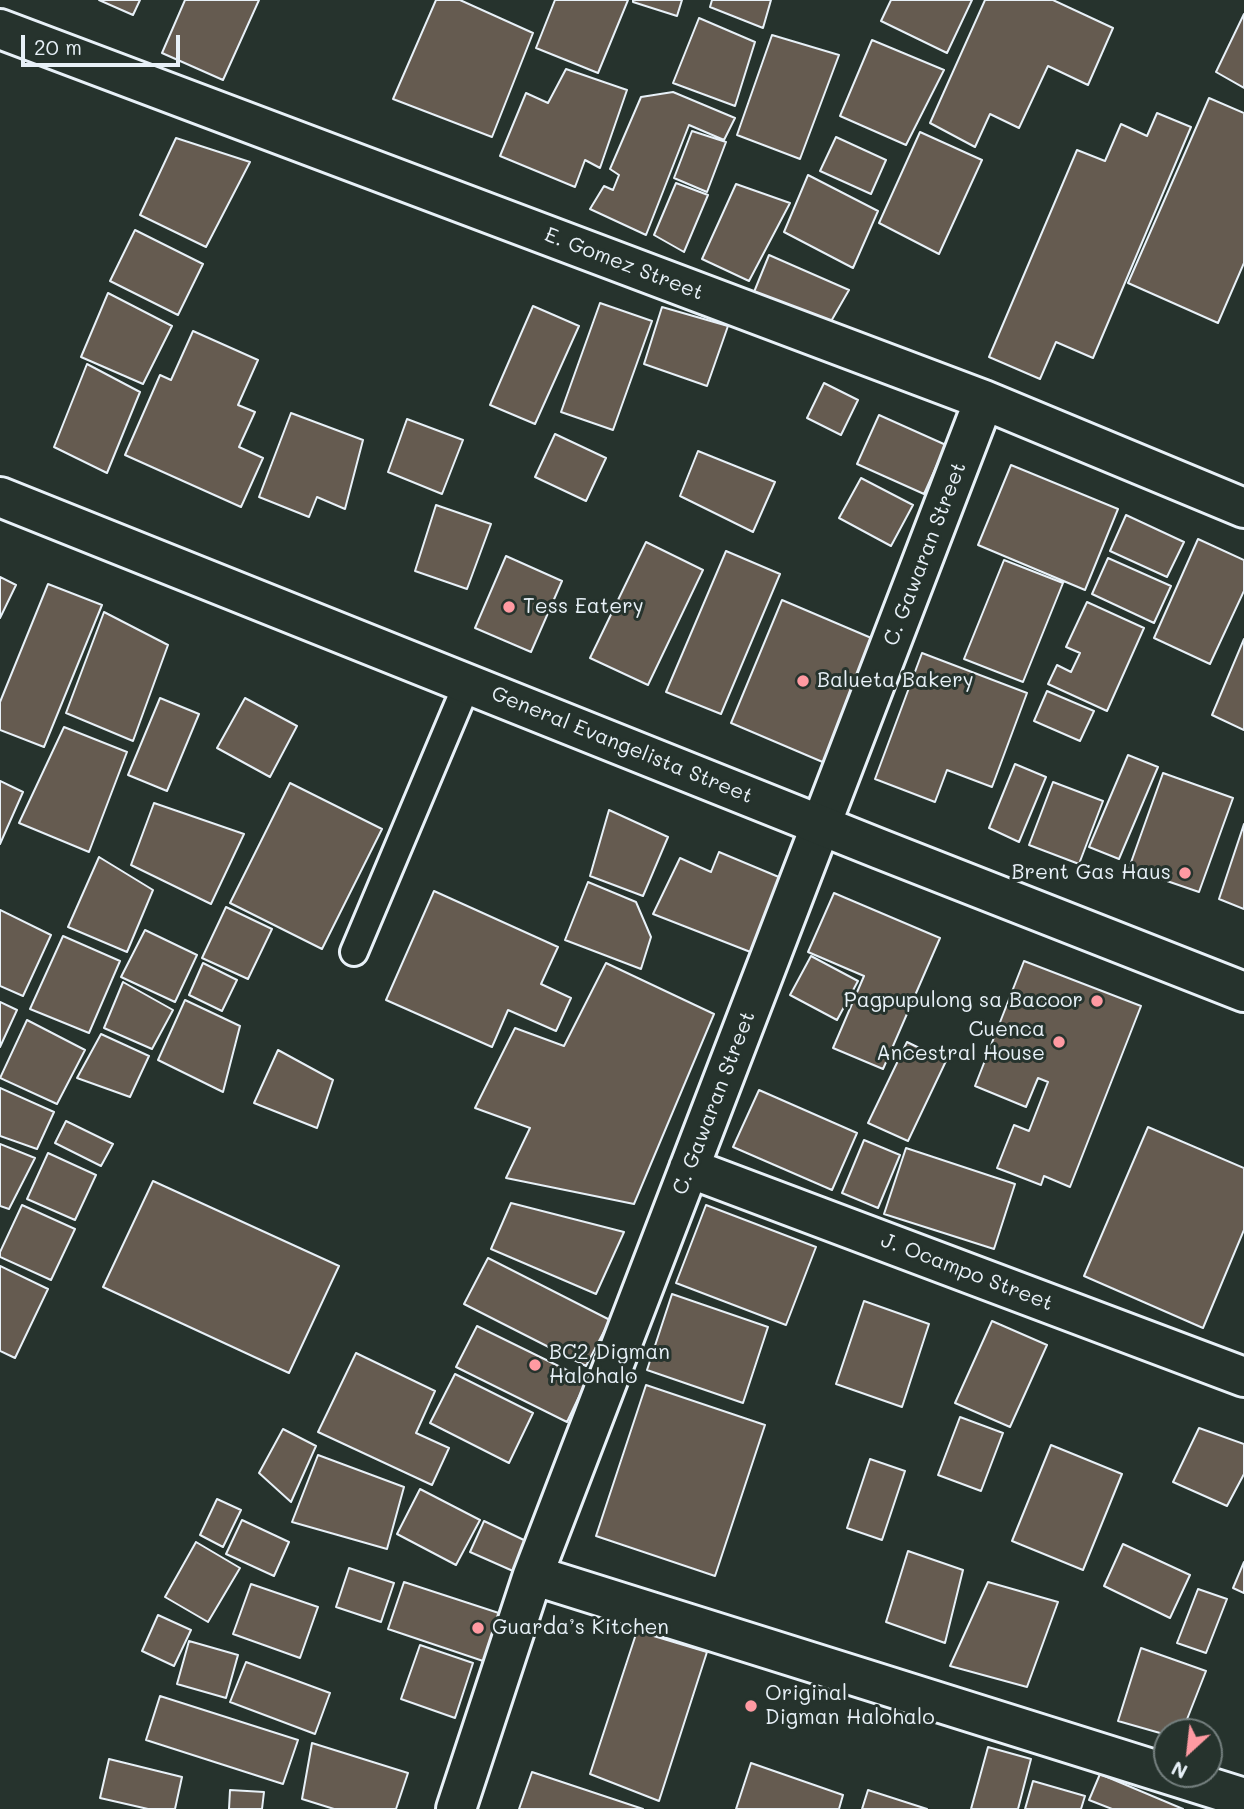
<!DOCTYPE html>
<html>
<head>
<meta charset="utf-8">
<style>
	body { margin:0 }
	#map { position:relative; width:1244px; height:1809px; overflow:hidden; background:#26332d; font-family:Mali,sans-serif }
	canvas { display:block }
	.north { position:absolute; left:1153px; top:1718px; width:70px; height:70px; box-sizing:border-box; background:#26332d; border:2px solid #747f7e; border-radius:50%; rotate:207deg; font-size:19px; font-weight:700; line-height:28px; text-align:center; color:#e8f1f8 }
	.north::after { content:''; display:block; margin:auto; width:24px; height:32px; background:#ff9aa2; clip-path:polygon(50% 0,100% 100%,50% 72%,0 100%) }
	.scale { position:absolute; left:21px; top:35px; width:159px; height:32px; box-sizing:border-box; border:4px solid #e8f1f8; border-top:0; padding-left:9px; font-size:21px; line-height:24px; white-space:nowrap; color:#e8f1f8; -webkit-text-stroke:5px #26332d; paint-order:stroke }
</style>
</head>
<body>
<div id="map">
<canvas width="1244" height="1809"></canvas>
<div class="north">N</div>
<div class="scale">20 m</div>
</div>
<script>
const c = document.querySelector('canvas').getContext('2d');
c.lineJoin = 'round';
function fill(path, color) { c.fillStyle = color; c.fill(path, 'evenodd'); }
const poly = rows => new Path2D(rows.map(r => 'M' + r).join(''));
function stroke(path, color, width, dash) { c.strokeStyle = color; c.lineWidth = width; c.lineCap = dash ? 'butt' : 'round'; c.setLineDash(dash || []); c.stroke(path); }
function drawText(font, color, halo, rows, align = 'center') {
  c.font = font + ' Mali,sans-serif'; c.lineWidth = 6; c.setLineDash([]); c.textBaseline = 'middle'; c.strokeStyle = halo; c.fillStyle = color; for (const [text, x, y, turn = 0] of rows) {
    c.save(); c.translate(x, y); c.rotate((+turn || 0) * Math.PI / 180); c.textAlign = isNaN(turn) ? turn : align; if (halo) c.strokeText(text, 0, 0); c.fillText(text, 0, 0); c.restore();
  }
}
const building = poly([
	[99,0,140,0,133,15,99,0],
	[185,0,259,0,223,80,162,53,185,0],
	[436,0,460,0,533,33,492,137,393,99,436,0],
	[555,0,628,0,598,73,536,48,555,0],
	[633,0,682,0,677,16,633,2,633,0],
	[712,0,771,0,763,28,710,7,712,0],
	[891,0,972,0,947,53,881,21,891,0],
	[985,0,1053,0,1113,28,1088,85,1048,66,1019,128,990,114,975,147,930,123,985,0],
	[1244,14,1244,88,1216,72,1244,14],
	[699,18,755,42,735,106,673,83,699,18],
	[772,35,839,55,800,159,737,135,772,35],
	[872,40,944,70,906,145,840,116,872,40],
	[566,69,627,90,600,168,585,160,575,187,500,156,526,93,548,103,566,69],
	[673,92,735,118,724,140,689,125,646,235,590,209,604,186,613,190,619,175,610,169,641,97,673,92],
	[1209,98,1244,113,1244,263,1218,323,1128,283,1209,98],
	[1157,113,1191,127,1093,358,1056,342,1040,379,989,357,1077,150,1105,161,1121,124,1147,136,1157,113],
	[692,131,726,142,707,192,674,178,692,131],
	[920,132,982,160,939,254,879,223,920,132],
	[836,137,886,160,871,194,820,171,836,137],
	[176,138,250,162,206,247,140,215,176,138],
	[808,175,878,211,853,268,784,232,808,175],
	[676,183,708,195,684,252,654,235,676,183],
	[736,184,790,203,749,281,702,259,736,184],
	[135,230,203,264,178,315,110,281,135,230],
	[769,255,849,290,826,330,752,297,769,255],
	[108,293,172,326,143,384,81,357,108,293],
	[600,303,652,321,613,430,561,412,600,303],
	[533,306,579,326,535,424,490,405,533,306],
	[662,307,728,326,707,386,644,364,662,307],
	[193,331,258,360,238,405,255,412,239,447,263,458,241,507,125,455,160,375,171,380,193,331],
	[87,364,140,392,107,473,54,447,87,364],
	[824,383,858,400,841,435,807,418,824,383],
	[291,413,363,440,345,509,317,497,309,517,259,497,291,413],
	[879,415,946,445,924,494,857,464,879,415],
	[407,419,463,440,442,494,388,472,407,419],
	[555,434,606,458,586,501,535,477,555,434],
	[698,451,775,482,753,532,680,496,698,451],
	[1011,465,1118,509,1085,590,978,545,1011,465],
	[861,478,913,505,891,546,839,518,861,478],
	[436,505,491,524,467,589,415,571,436,505],
	[1126,515,1184,542,1167,577,1110,551,1126,515],
	[1198,539,1244,560,1244,591,1210,664,1154,638,1198,539],
	[646,542,703,570,648,685,590,658,646,542],
	[726,551,780,574,721,714,666,692,726,551],
	[506,556,562,581,531,652,475,628,506,556],
	[1108,558,1171,586,1154,623,1092,594,1108,558],
	[1004,560,1063,583,1023,682,964,659,1004,560],
	[0,577,16,585,0,618,0,577],
	[48,584,102,605,44,747,0,730,0,702,48,584],
	[782,600,876,640,825,763,731,723,782,600],
	[1087,602,1144,628,1107,711,1048,684,1057,665,1071,672,1080,653,1066,647,1087,602],
	[104,612,168,645,133,741,66,713,104,612],
	[1244,639,1244,730,1212,715,1244,639],
	[922,653,1027,693,992,787,947,770,935,802,875,779,922,653],
	[1047,691,1094,711,1080,741,1034,721,1047,691],
	[160,698,199,714,167,791,128,775,160,698],
	[245,698,297,726,270,777,217,748,245,698],
	[64,727,127,752,89,852,19,823,64,727],
	[1128,755,1158,767,1119,859,1089,847,1128,755],
	[1015,764,1046,777,1019,842,989,828,1015,764],
	[1163,773,1233,798,1199,892,1129,868,1163,773],
	[0,781,23,792,0,844,0,781],
	[1053,782,1103,801,1079,864,1029,845,1053,782],
	[290,783,382,829,322,949,230,903,290,783],
	[154,803,244,834,211,904,131,865,154,803],
	[609,810,668,837,643,896,590,876,609,810],
	[1244,824,1244,909,1219,899,1244,824],
	[719,852,786,880,753,953,653,914,680,858,711,872,719,852],
	[99,857,153,890,127,952,68,927,99,857],
	[588,882,636,902,651,937,641,969,565,940,588,882],
	[434,891,558,947,541,984,571,998,556,1031,508,1010,492,1047,386,1000,434,891],
	[834,893,940,938,883,1069,833,1048,864,976,808,952,834,893],
	[226,907,272,929,248,979,202,958,226,907],
	[0,910,51,935,23,996,0,986,0,910],
	[145,930,197,955,175,1002,121,977,145,930],
	[63,936,120,961,89,1033,30,1009,63,936],
	[811,956,858,981,837,1020,790,995,811,956],
	[1024,961,1141,1006,1070,1187,1044,1176,1041,1185,997,1168,1014,1125,1029,1131,1048,1082,1038,1078,1026,1107,975,1086,1024,961],
	[203,963,237,980,222,1011,189,995,203,963],
	[606,963,714,1014,634,1204,506,1178,530,1128,475,1108,515,1028,564,1046,606,963],
	[123,982,173,1010,152,1049,104,1028,123,982],
	[185,1000,240,1026,223,1092,158,1060,185,1000],
	[0,1002,17,1010,0,1047,0,1002],
	[27,1020,85,1050,57,1104,0,1078,27,1020],
	[101,1034,149,1056,130,1097,77,1078,101,1034],
	[907,1042,946,1061,908,1141,868,1123,907,1042],
	[278,1050,333,1080,317,1128,254,1103,278,1050],
	[0,1088,54,1112,37,1149,0,1136,0,1088],
	[759,1090,857,1133,832,1190,733,1147,759,1090],
	[66,1121,113,1144,101,1166,55,1143,66,1121],
	[1148,1127,1244,1168,1244,1230,1203,1328,1084,1276,1148,1127],
	[864,1140,900,1155,878,1208,842,1193,864,1140],
	[0,1144,35,1158,9,1209,0,1206,0,1144],
	[906,1148,1015,1184,994,1249,884,1214,906,1148],
	[48,1153,96,1175,75,1220,27,1199,48,1153],
	[153,1181,339,1266,289,1373,103,1287,153,1181],
	[511,1203,624,1232,596,1294,491,1249,511,1203],
	[22,1205,75,1229,51,1280,0,1257,0,1252,22,1205],
	[706,1205,816,1247,786,1325,676,1283,706,1205],
	[488,1258,610,1320,586,1366,464,1304,488,1258],
	[0,1266,48,1289,15,1358,0,1351,0,1266],
	[672,1294,768,1327,743,1403,647,1370,672,1294],
	[864,1301,929,1324,902,1407,836,1384,864,1301],
	[992,1321,1047,1345,1010,1427,955,1403,992,1321],
	[477,1326,587,1380,567,1422,456,1367,477,1326],
	[356,1353,435,1391,416,1433,449,1448,432,1485,318,1432,356,1353],
	[455,1374,533,1413,509,1463,430,1423,455,1374],
	[646,1385,765,1425,715,1576,596,1536,646,1385],
	[960,1417,1003,1433,981,1491,938,1475,960,1417],
	[1199,1428,1244,1444,1244,1474,1227,1506,1173,1482,1199,1428],
	[283,1429,316,1446,291,1502,259,1473,283,1429],
	[1051,1445,1122,1474,1083,1570,1012,1541,1051,1445],
	[318,1455,404,1487,387,1549,292,1522,318,1455],
	[870,1459,905,1471,882,1540,847,1528,870,1459],
	[420,1489,480,1520,456,1565,397,1534,420,1489],
	[217,1499,241,1510,223,1547,200,1535,217,1499],
	[242,1520,289,1542,274,1576,226,1554,242,1520],
	[484,1521,526,1541,513,1571,470,1552,484,1521],
	[196,1542,240,1568,208,1622,165,1597,196,1542],
	[1123,1544,1190,1575,1170,1618,1104,1586,1123,1544],
	[908,1551,963,1570,945,1643,886,1622,908,1551],
	[1244,1562,1244,1593,1233,1588,1244,1562],
	[349,1568,394,1583,381,1622,336,1607,349,1568],
	[404,1582,511,1617,495,1665,388,1629,404,1582],
	[988,1582,1058,1602,1027,1687,950,1666,988,1582],
	[251,1584,318,1607,300,1658,233,1634,251,1584],
	[1198,1589,1227,1599,1206,1653,1177,1643,1198,1589],
	[158,1615,191,1630,174,1666,142,1651,158,1615],
	[637,1631,707,1652,659,1801,590,1774,637,1631],
	[189,1641,238,1655,226,1698,177,1684,189,1641],
	[420,1645,473,1663,455,1718,401,1699,420,1645],
	[1141,1648,1206,1671,1182,1732,1167,1732,1167,1735,1118,1721,1141,1648],
	[246,1662,330,1693,315,1734,230,1702,246,1662],
	[160,1696,298,1740,283,1784,146,1740,160,1696],
	[312,1743,408,1773,396,1809,334,1809,302,1799,312,1743],
	[988,1747,1031,1759,1018,1809,971,1809,988,1747],
	[109,1759,182,1777,175,1809,148,1809,100,1798,109,1759],
	[751,1763,843,1795,839,1809,736,1809,751,1763],
	[532,1772,643,1809,519,1809,532,1772],
	[1100,1774,1183,1809,1112,1809,1089,1800,1100,1774],
	[1033,1781,1085,1796,1081,1809,1025,1809,1033,1781],
	[230,1790,264,1792,262,1809,229,1809,230,1790],
	[868,1790,927,1809,862,1809,868,1790]
]);
const service = poly([
	[354,952,467,684]
]);
const minor = poly([
	[0,29,984,400,1244,508],
	[689,1168,1244,1377],
	[533,1575,1244,1798],
	[456,1809,533,1575,984,400]
]);
const secondary = poly([
	[0,497,880,849,1244,992]
]);
const markers = [
	[509,607,7,"#ff9aa2"],
	[803,681,7,"#ff9aa2"],
	[1185,873,7,"#ff9aa2"],
	[1097,1001,7,"#ff9aa2"],
	[1059,1042,7,"#ff9aa2"],
	[535,1365,7,"#ff9aa2"],
	[478,1628,7,"#ff9aa2"],
	[751,1706,7,"#ff9aa2"]
];
const streetNames = [
	["E. Gomez Street",624,264,21],
	["C. Gawaran Street",925,554,-69],
	["General Evangelista Street",622,745,22],
	["C. Gawaran Street",714,1103,-69],
	["J. Ocampo Street",967,1272,21]
];
const poiNames = [
	["Tess Eatery",523,607],
	["Balueta Bakery",817,681],
	["Brent Gas Haus",1171,873,"right"],
	["Pagpupulong sa Bacoor",1083,1001,"right"],
	["Cuenca",1045,1030,"right"],
	["Ancestral House",1045,1054,"right"],
	["BC2 Digman",549,1353],
	["Halohalo",549,1377],
	["Guarda’s Kitchen",492,1628],
	["Original",765,1694],
	["Digman Halohalo",765,1718]
];
fill(building, '#655b50');
stroke(building, '#e8f1f8', 2);
stroke(service, '#e8f1f8', 32);
stroke(minor, '#e8f1f8', 44);
stroke(secondary, '#e8f1f8', 44);
stroke(service, '#26332d', 26);
stroke(minor, '#26332d', 38);
stroke(secondary, '#26332d', 38);
for (const [x, y, r, color] of markers) { const dot = new Path2D(); dot.arc(x, y, r, 0, 2 * Math.PI); c.fillStyle = color; c.fill(dot); stroke(dot, '#26332d', 2.5); }
drawText('21px', '#e8f1f8', '#26332d', streetNames);
drawText('21px', '#e8f1f8', '#26332d', poiNames, 'left');
</script>
</body>
</html>
